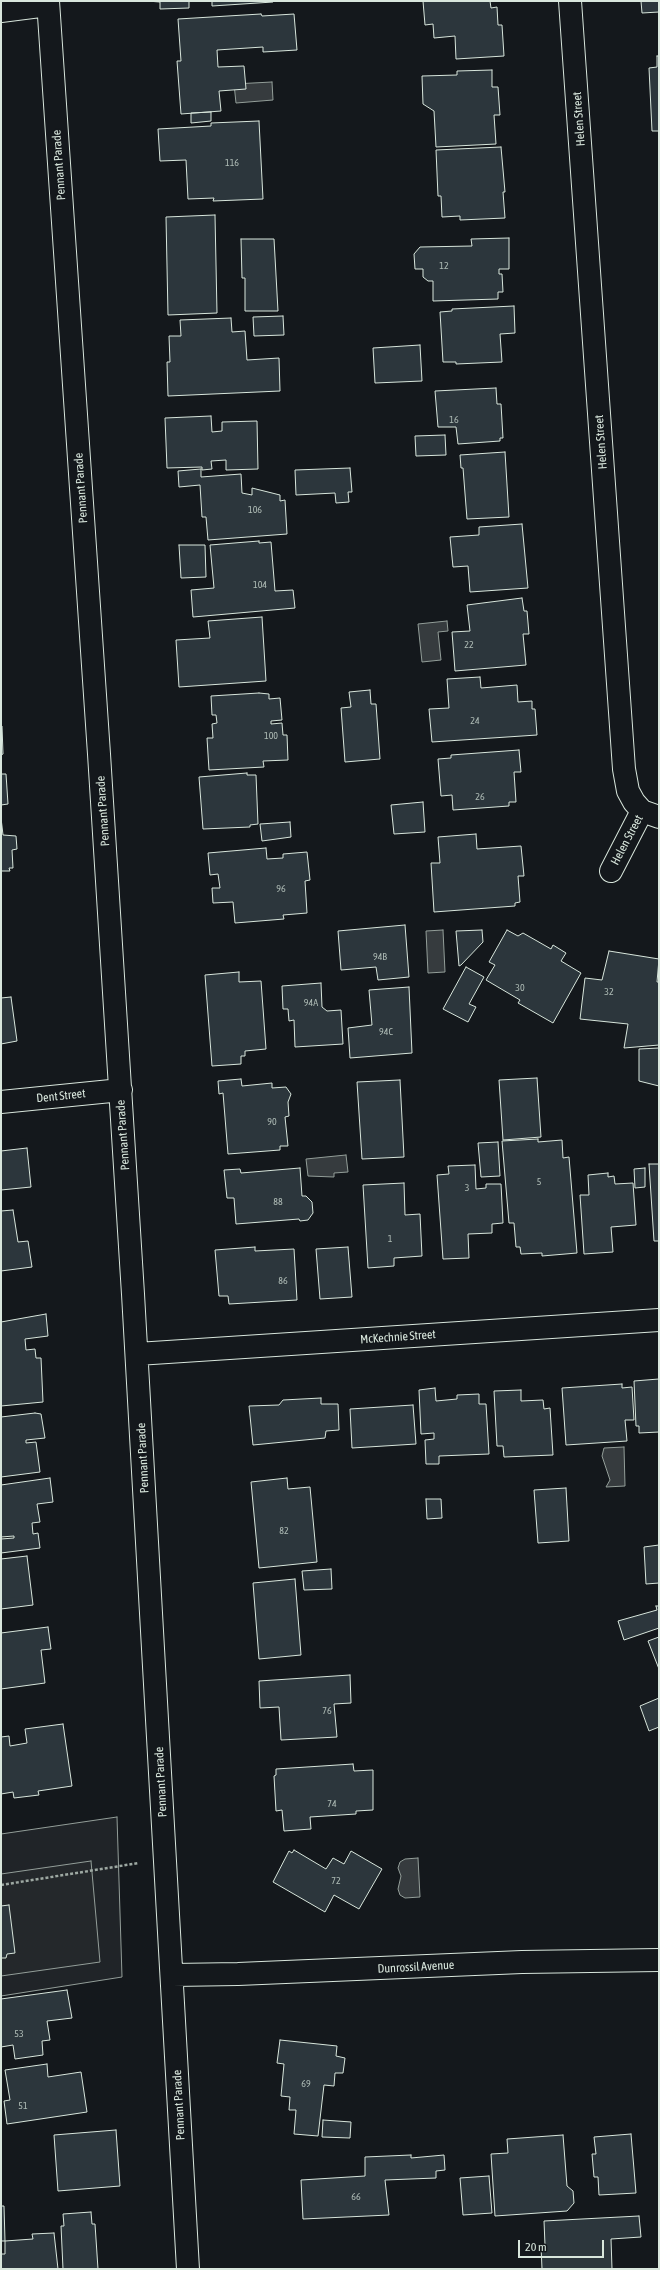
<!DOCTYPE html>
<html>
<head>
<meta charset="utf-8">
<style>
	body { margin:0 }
	#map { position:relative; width:660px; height:2270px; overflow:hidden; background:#14181c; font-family:"Asap Condensed",sans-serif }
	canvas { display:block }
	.frame { position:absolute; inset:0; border:2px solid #d8e6dc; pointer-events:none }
	.scale { position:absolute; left:518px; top:2240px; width:86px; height:18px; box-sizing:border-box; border:2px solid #d8e6dc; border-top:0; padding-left:5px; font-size:12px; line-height:14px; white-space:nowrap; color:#d8e6dc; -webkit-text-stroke:3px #14181c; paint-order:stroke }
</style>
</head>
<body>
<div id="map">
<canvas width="660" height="2270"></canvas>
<div class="frame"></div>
<div class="scale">20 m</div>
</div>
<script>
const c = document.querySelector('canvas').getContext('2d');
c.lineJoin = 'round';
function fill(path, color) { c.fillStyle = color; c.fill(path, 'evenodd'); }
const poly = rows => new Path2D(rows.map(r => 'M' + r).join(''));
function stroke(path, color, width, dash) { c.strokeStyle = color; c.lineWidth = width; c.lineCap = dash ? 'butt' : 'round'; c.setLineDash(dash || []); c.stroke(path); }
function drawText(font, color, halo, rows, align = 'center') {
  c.font = font + ' "Asap Condensed",sans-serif'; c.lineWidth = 3; c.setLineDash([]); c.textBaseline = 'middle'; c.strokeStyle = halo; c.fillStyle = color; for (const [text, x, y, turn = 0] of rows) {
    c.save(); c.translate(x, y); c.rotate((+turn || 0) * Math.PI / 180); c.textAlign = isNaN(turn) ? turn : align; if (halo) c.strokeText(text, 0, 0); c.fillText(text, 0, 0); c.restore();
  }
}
const green = poly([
	[117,1817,122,1977,1,1996,1,1834,117,1817]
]);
const parking = poly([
	[91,1861,100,1962,1,1976,1,1874,91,1861]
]);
const water = poly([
	[272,82,273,100,236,103,234,84,272,82],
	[447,621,448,631,438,632,441,660,422,662,418,624,447,621],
	[443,930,445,972,428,973,426,931,443,930],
	[346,1155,348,1172,334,1173,334,1177,308,1176,306,1159,346,1155],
	[624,1447,625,1486,606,1487,610,1480,602,1456,604,1448,624,1447],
	[418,1858,420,1897,405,1898,400,1895,398,1889,401,1876,398,1868,400,1862,405,1859,418,1858]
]);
const building = poly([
	[147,1,189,1,189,8,160,9,160,2,147,1],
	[212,1,273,1,273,2,212,6,212,1],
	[423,1,490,1,491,8,497,7,498,25,502,25,504,56,456,59,455,36,434,38,433,24,425,25,423,1],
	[641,1,659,1,659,12,642,13,641,1],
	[261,14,262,16,294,14,297,50,263,52,263,47,217,50,218,67,244,66,246,89,219,91,221,111,181,114,177,61,181,61,178,19,261,14],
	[657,56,659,56,659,131,652,131,649,68,657,67,657,56],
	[492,70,492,87,498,87,500,115,494,115,496,144,436,147,434,111,423,104,422,76,457,75,457,71,492,70],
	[211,112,211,121,191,123,191,113,211,112],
	[259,121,263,199,213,201,214,198,188,199,186,160,160,161,158,129,211,126,211,123,259,121],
	[501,147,505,192,503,192,505,218,460,220,460,216,442,217,441,196,438,196,436,150,501,147],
	[215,215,217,313,168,315,166,217,215,215],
	[509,238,509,269,499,269,499,274,502,274,503,292,498,292,498,299,433,301,433,281,428,281,423,277,423,269,415,269,414,254,420,247,472,246,471,239,509,238],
	[241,239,274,239,278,311,245,311,245,278,242,278,241,239],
	[514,306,515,333,500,334,502,362,456,364,456,362,443,362,440,312,452,311,452,309,514,306],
	[283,316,284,335,254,336,253,317,283,316],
	[231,318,232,332,245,331,247,360,279,358,280,391,168,396,167,362,170,362,169,336,181,336,180,320,231,318],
	[420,345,422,381,375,383,373,348,420,345],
	[496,388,497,404,501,404,503,438,500,438,500,441,458,444,456,427,438,427,435,391,496,388],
	[211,416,212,432,222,431,222,422,257,421,258,469,226,470,226,460,211,461,212,469,202,470,202,467,167,468,165,418,211,416],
	[445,435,446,455,416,456,415,436,445,435],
	[505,452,509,517,467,519,463,468,461,468,460,455,505,452],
	[350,468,352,492,348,492,349,502,336,503,335,493,296,495,295,470,350,468],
	[201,469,201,477,241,474,242,493,252,495,252,488,280,495,280,501,285,500,287,534,208,540,206,517,202,517,200,485,179,487,178,471,201,469],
	[522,524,528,588,470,592,468,566,453,567,450,537,479,535,479,527,522,524],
	[259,541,259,543,271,542,275,591,293,590,295,608,193,617,191,590,214,588,210,545,259,541],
	[179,545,205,545,206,577,181,578,179,545],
	[522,598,524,611,527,611,529,634,523,634,526,665,455,671,452,632,470,631,467,605,522,598],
	[262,617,266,681,179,687,176,640,210,638,208,621,262,617],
	[480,677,481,688,517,685,518,702,532,701,532,709,535,709,537,735,432,742,429,709,449,708,447,679,480,677],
	[370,690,371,704,376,704,380,759,345,762,341,708,351,707,349,692,370,690],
	[259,693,269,694,269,699,280,698,282,720,271,721,271,724,282,723,283,735,287,735,288,760,263,761,264,767,209,770,207,738,213,738,212,724,217,723,216,715,212,715,211,696,259,693],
	[1,726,2,726,3,754,1,755,1,726],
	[519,750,521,772,514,772,516,802,509,802,509,806,453,810,452,795,441,796,438,759,451,758,451,755,519,750],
	[247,773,247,775,256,775,258,824,250,825,250,827,203,829,199,777,247,773],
	[1,774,6,774,8,804,1,805,1,774],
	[423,802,425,832,394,834,391,805,423,802],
	[1,818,3,835,16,836,17,849,12,850,13,868,9,868,10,871,1,871,1,818],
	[290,822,291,837,262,841,260,824,290,822],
	[476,834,477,849,521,846,524,876,518,876,520,902,515,903,515,906,434,912,431,863,440,863,438,837,476,834],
	[266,848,267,859,283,858,283,854,307,852,310,880,305,881,307,913,283,915,284,919,235,923,233,902,213,903,212,888,220,888,218,874,210,875,208,853,266,848],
	[405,925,409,977,378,980,376,967,341,970,338,931,405,925],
	[482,930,483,942,461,965,459,966,456,931,482,930],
	[507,930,518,936,523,933,551,949,553,945,566,953,561,961,581,973,553,1023,518,1003,520,1000,486,980,495,965,489,962,507,930],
	[609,951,659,959,657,982,659,982,659,1045,624,1048,628,1024,580,1019,585,978,602,980,609,951],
	[466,967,484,977,469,1004,476,1007,468,1022,443,1009,466,967],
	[239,972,239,982,261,981,266,1049,245,1051,245,1056,241,1056,241,1064,212,1066,205,975,239,972],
	[321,983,322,1007,327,1011,341,1010,343,1044,295,1047,294,1020,289,1021,288,1009,283,1009,282,986,321,983],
	[409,987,412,1053,350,1058,348,1028,372,1025,369,990,409,987],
	[11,997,17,1041,1,1044,1,998,11,997],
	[659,1048,659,1086,639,1081,639,1049,659,1048],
	[537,1078,541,1137,503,1140,499,1080,537,1078],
	[241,1079,242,1086,272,1083,272,1088,286,1087,291,1094,288,1102,289,1116,285,1117,288,1146,280,1146,280,1150,228,1154,223,1093,219,1094,218,1081,241,1079],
	[400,1080,404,1157,362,1159,357,1082,400,1080],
	[538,1139,538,1142,562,1140,563,1158,569,1157,577,1253,542,1256,542,1253,521,1254,520,1247,516,1247,514,1223,509,1223,502,1141,538,1139],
	[498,1142,500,1176,481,1177,478,1143,498,1142],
	[27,1148,31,1187,1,1190,1,1151,27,1148],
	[649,1164,659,1164,659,1241,654,1241,649,1164],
	[475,1165,476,1189,486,1188,486,1184,501,1184,503,1223,492,1224,492,1233,468,1234,469,1258,443,1259,437,1175,449,1174,448,1166,475,1165],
	[300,1168,302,1196,306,1196,312,1202,313,1213,308,1220,300,1221,299,1219,236,1224,234,1198,227,1198,224,1170,240,1169,241,1173,300,1168],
	[645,1168,645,1187,635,1188,634,1169,645,1168],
	[608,1173,608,1177,614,1176,615,1184,633,1183,636,1225,611,1227,613,1252,584,1254,580,1195,589,1195,588,1175,608,1173],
	[404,1183,405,1215,420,1214,422,1256,394,1258,394,1266,368,1268,363,1185,404,1183],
	[13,1210,18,1242,28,1241,32,1267,1,1271,1,1211,13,1210],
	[255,1247,255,1251,294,1249,297,1300,229,1304,228,1296,219,1296,215,1250,255,1247],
	[348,1247,352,1297,320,1299,316,1249,348,1247],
	[46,1314,48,1336,25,1339,26,1350,35,1349,36,1358,41,1358,43,1402,1,1406,1,1322,46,1314],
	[659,1379,659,1432,639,1433,639,1426,636,1426,634,1381,659,1379],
	[622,1384,622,1388,632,1387,634,1420,625,1420,627,1441,566,1445,562,1388,622,1384],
	[435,1388,436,1401,457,1399,457,1395,479,1394,479,1404,486,1404,489,1454,439,1456,439,1464,426,1464,425,1440,434,1439,434,1433,421,1434,419,1390,435,1388],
	[521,1390,521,1401,543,1400,544,1409,550,1408,553,1455,504,1457,503,1446,497,1446,494,1391,521,1390],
	[321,1398,321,1404,338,1404,339,1430,326,1431,325,1438,253,1445,249,1406,279,1405,283,1400,321,1398],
	[413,1405,416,1444,352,1448,350,1409,413,1405],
	[35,1413,41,1414,45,1438,26,1440,26,1443,36,1442,40,1472,1,1477,1,1417,35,1413],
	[50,1478,53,1502,37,1504,40,1522,32,1523,33,1534,38,1533,40,1548,1,1553,1,1539,14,1538,14,1536,1,1537,1,1485,50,1478],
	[287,1478,288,1489,310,1487,317,1562,259,1568,251,1482,287,1478],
	[566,1488,569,1541,538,1543,534,1490,566,1488],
	[426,1499,441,1499,442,1518,427,1519,426,1499],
	[659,1545,659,1583,646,1584,644,1547,659,1545],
	[27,1556,33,1605,1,1609,1,1559,27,1556],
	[331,1569,332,1589,304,1590,302,1571,331,1569],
	[295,1579,301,1655,259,1659,253,1583,295,1579],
	[656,1606,659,1606,659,1628,624,1640,618,1621,657,1610,656,1606],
	[48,1627,51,1649,41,1650,45,1683,1,1689,1,1633,48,1627],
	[659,1637,659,1669,648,1641,659,1637],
	[350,1675,351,1703,334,1704,337,1737,281,1740,279,1707,260,1708,259,1681,350,1675],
	[659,1698,659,1727,649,1731,640,1706,659,1698],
	[63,1724,72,1786,38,1791,39,1795,14,1798,13,1792,1,1794,1,1737,9,1736,10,1746,27,1743,25,1729,63,1724],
	[353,1764,354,1771,373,1770,373,1810,356,1811,356,1814,310,1817,311,1829,284,1831,282,1810,276,1811,274,1776,276,1775,276,1769,353,1764],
	[294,1850,326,1869,333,1858,344,1864,351,1851,382,1869,359,1909,334,1895,325,1912,273,1882,289,1851,292,1853,294,1850],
	[9,1905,15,1953,7,1954,6,1958,1,1958,1,1906,9,1905],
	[67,1990,72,2018,47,2021,50,2040,42,2041,43,2055,15,2059,13,2045,1,2047,1,1999,67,1990],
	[280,2040,337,2046,336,2056,345,2058,343,2073,335,2073,334,2086,324,2085,318,2136,294,2134,296,2110,289,2110,290,2097,281,2096,284,2064,277,2063,280,2040],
	[47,2064,48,2077,81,2072,87,2112,7,2124,4,2101,10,2100,5,2070,47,2064],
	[323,2120,351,2122,350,2138,322,2137,323,2120],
	[116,2130,120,2186,58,2191,54,2135,116,2130],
	[631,2134,636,2193,599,2195,598,2177,594,2177,592,2154,596,2154,594,2137,631,2134],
	[563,2135,567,2186,573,2191,574,2203,567,2211,495,2216,491,2154,508,2153,507,2139,563,2135],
	[411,2155,411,2158,444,2155,445,2170,436,2171,436,2178,385,2180,389,2215,303,2219,301,2180,365,2176,365,2157,411,2155],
	[489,2176,492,2213,463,2215,460,2178,489,2176],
	[1,2206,4,2206,5,2241,1,2241,1,2206],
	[91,2212,92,2224,95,2224,98,2269,63,2269,61,2226,64,2226,63,2214,91,2212],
	[639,2216,641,2237,611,2239,612,2269,542,2269,541,2246,545,2245,544,2221,639,2216],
	[54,2233,58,2269,1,2269,1,2254,5,2254,5,2241,33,2239,32,2234,54,2233]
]);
const path = poly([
	[1,1885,139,1863]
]);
const minor = poly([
	[48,1,99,754,133,1294,188,2269],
	[570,1,624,769,628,791,634,802,642,811,659,817],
	[1,11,48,5],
	[611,871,642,811],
	[1,1102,121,1090],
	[137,1354,659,1320],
	[173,1975,238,1974,522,1962,659,1960]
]);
const numberNames = [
	["116",232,163],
	["12",444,266],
	["16",454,420],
	["106",255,510],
	["104",260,585],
	["22",469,645],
	["24",475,721],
	["100",271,736],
	["26",480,797],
	["96",281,889],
	["94B",380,957],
	["30",520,988],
	["32",609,992],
	["94A",311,1003],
	["94C",386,1032],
	["90",272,1122],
	["5",539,1182],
	["3",467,1188],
	["88",278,1202],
	["1",390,1239],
	["86",283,1281],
	["82",284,1531],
	["76",327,1711],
	["74",332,1804],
	["72",336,1881],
	["53",19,2034],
	["69",306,2084],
	["51",23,2106],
	["66",356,2197]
];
const streetNames = [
	["Helen Street",579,119,-94],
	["Pennant Parade",59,165,-94],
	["Helen Street",601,442,-94],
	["Pennant Parade",81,488,-94],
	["Pennant Parade",103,811,-94],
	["Helen Street",627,840,-62],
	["Dent Street",61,1096,-6],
	["Pennant Parade",123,1135,-94],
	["McKechnie Street",398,1337,-4],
	["Pennant Parade",143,1458,-93],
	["Pennant Parade",161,1782,-93],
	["Dunrossil Avenue",416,1967,-3],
	["Pennant Parade",179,2105,-93]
];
fill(green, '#202428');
stroke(green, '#939e99', 1);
fill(parking, '#24282b');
stroke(parking, '#939e99', 1);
fill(water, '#363b3e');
stroke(water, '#939e99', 1);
fill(building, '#2c363c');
stroke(building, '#d8e6dc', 1);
stroke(minor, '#d8e6dc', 24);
stroke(path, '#9da8a2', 2.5, [3, 2]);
stroke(minor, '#14181c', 22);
drawText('10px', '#adbab4', null, numberNames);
drawText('12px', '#d8e6dc', '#14181c', streetNames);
</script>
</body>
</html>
